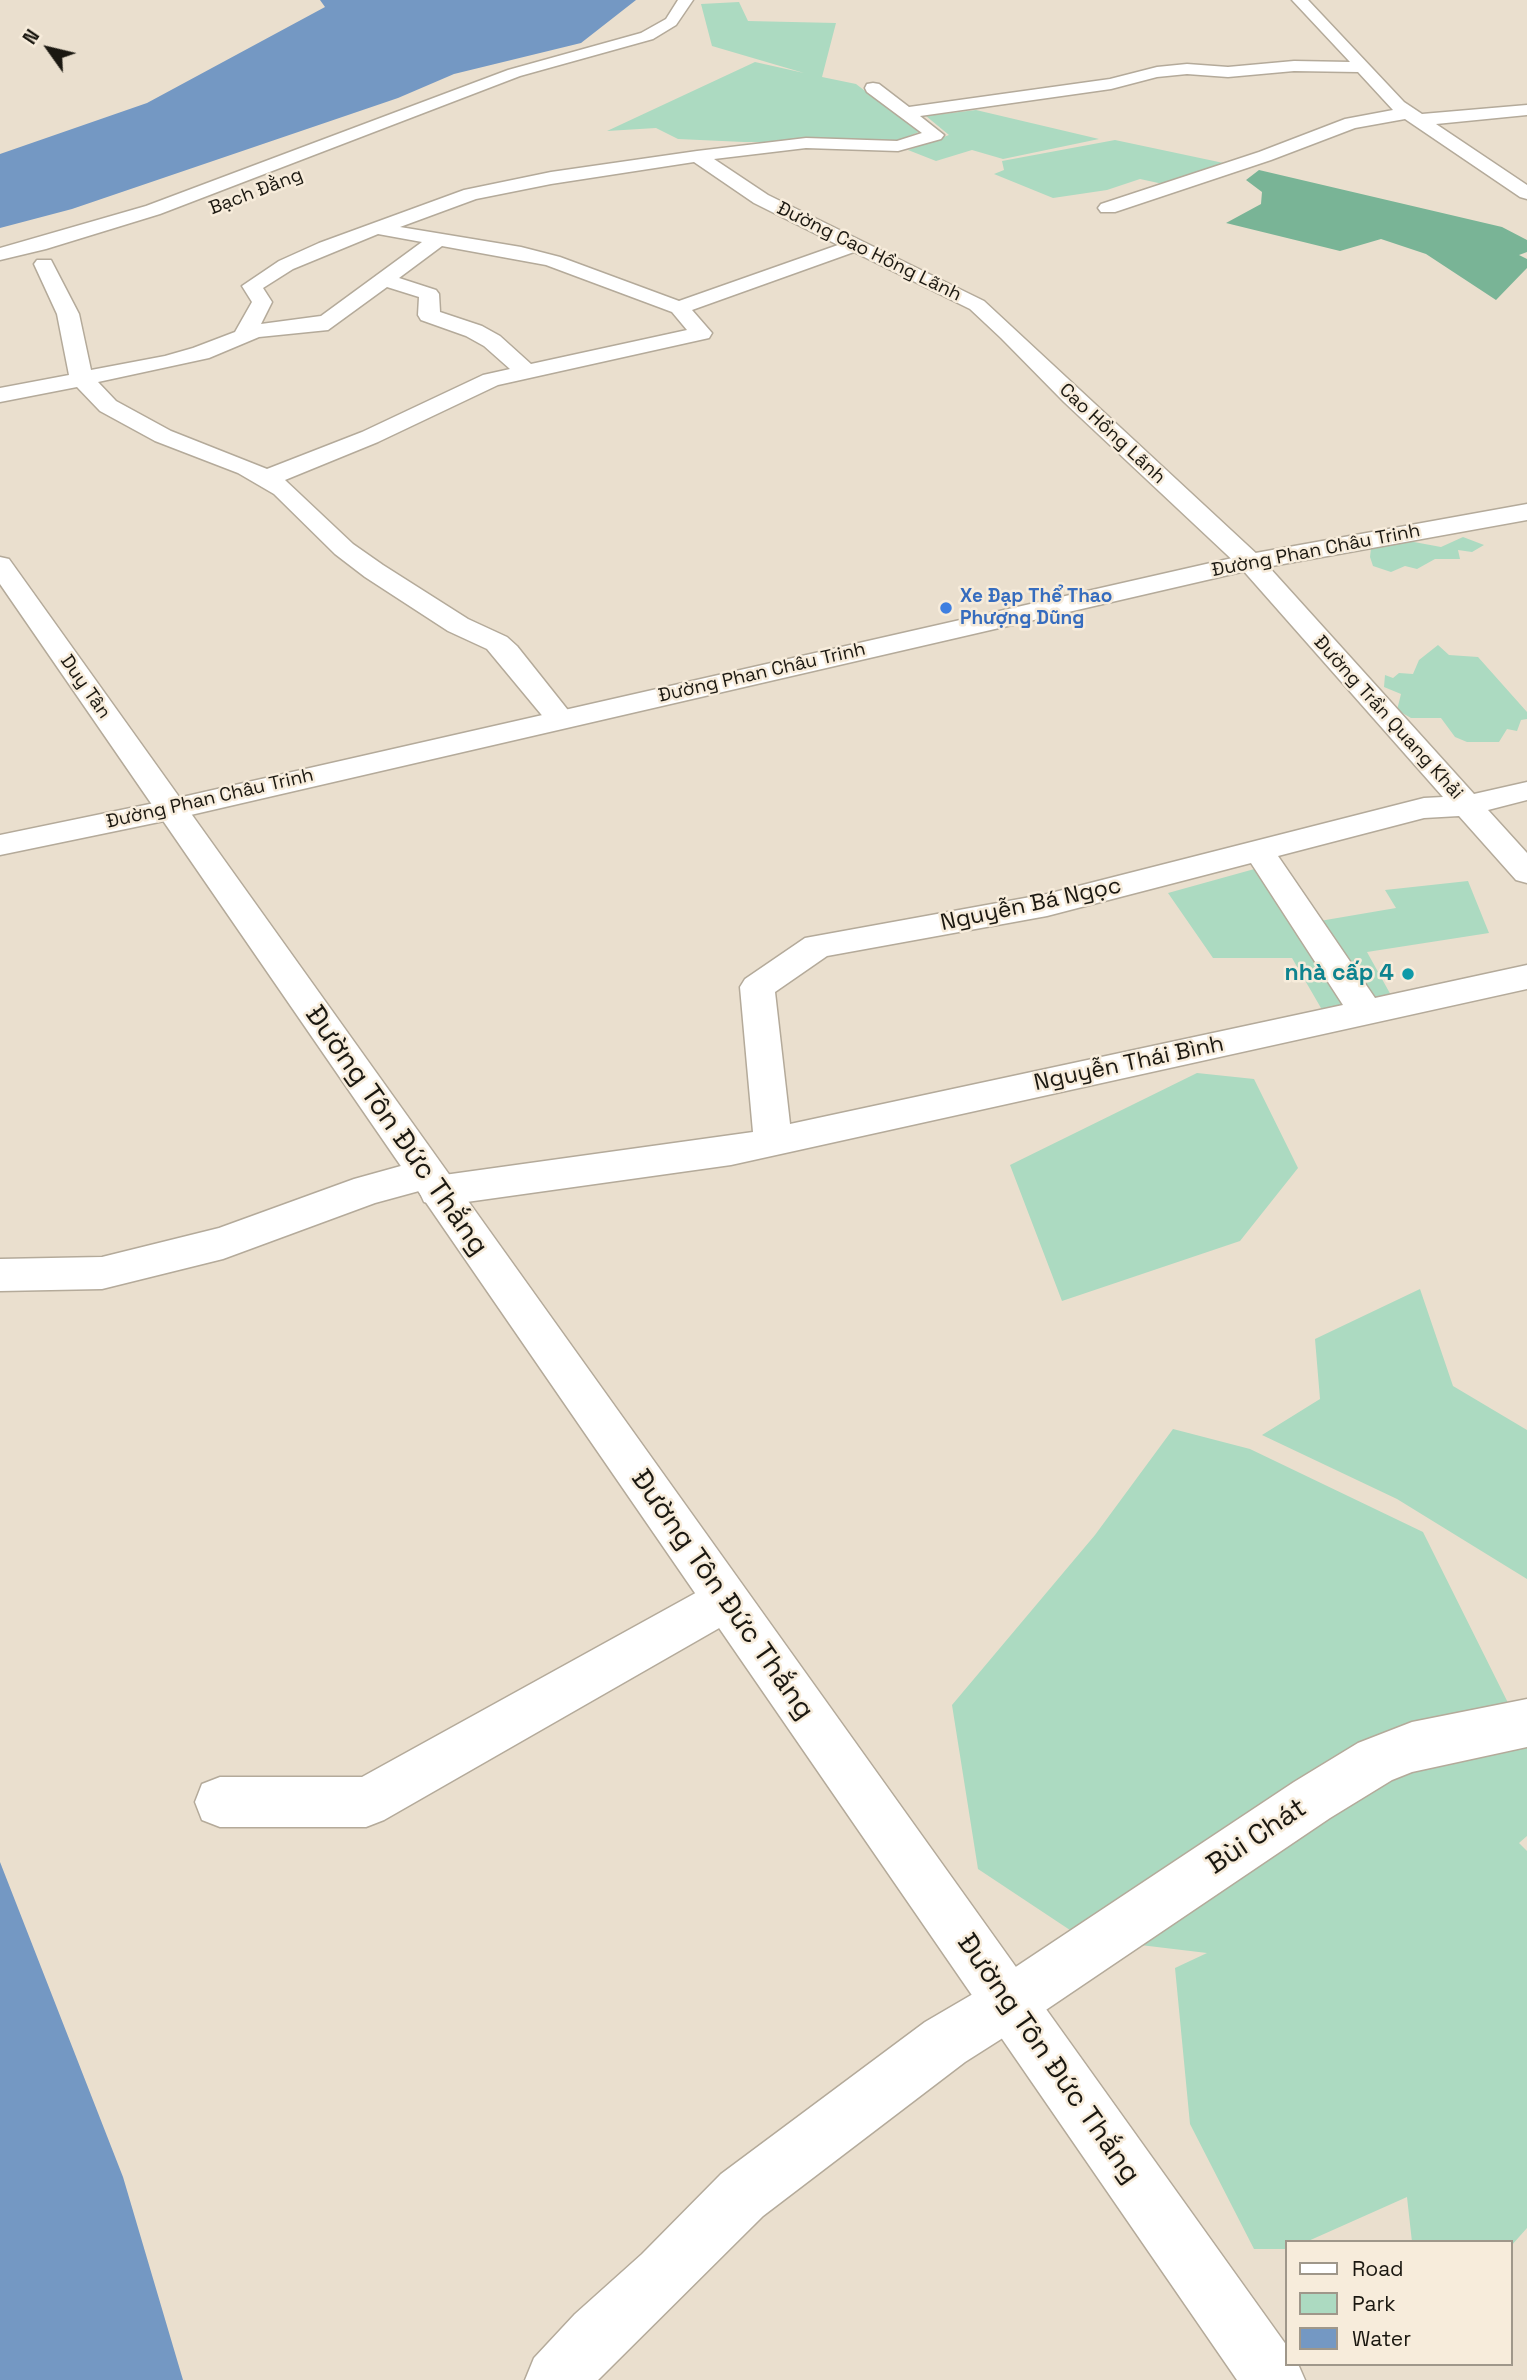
<!DOCTYPE html>
<html>
<head>
<meta charset="utf-8">
<style>
	body { margin:0 }
	#map { position:relative; width:1527px; height:2380px; overflow:hidden; background:#eadfce; font-family:"Space Grotesk",sans-serif }
	canvas { display:block }
	.legend { position:absolute; left:1285px; top:2240px; width:228px; height:126px; box-sizing:border-box; background:#f7ecdb; border:2px solid #9f978a; margin:0; padding:9px 12px; list-style:none; font-size:21px; color:#1b1811 }
	.legend li { display:flex; align-items:center; gap:14px; height:35px }
	.legend b { width:35px; border:2px solid #9f978a }
	.north { position:absolute; left:14px; top:14px; width:70px; height:70px; -webkit-text-stroke:5px #f7ecdb; paint-order:stroke; rotate:304deg; font-size:19px; font-weight:700; line-height:28px; text-align:center; color:#1b1811 }
	.north::after { content:''; display:block; margin:auto; width:24px; height:32px; background:#1b1811; clip-path:polygon(50% 0,100% 100%,50% 72%,0 100%) }
</style>
</head>
<body>
<div id="map">
<canvas width="1527" height="2380"></canvas>
<ul class="legend">
<li><b style="height:9px;background:#fff"></b>Road</li>
<li><b style="height:19px;background:#acdac1"></b>Park</li>
<li><b style="height:19px;background:#7498c3"></b>Water</li>
</ul>
<div class="north">N</div>
</div>
<script>
const c = document.querySelector('canvas').getContext('2d');
c.lineJoin = 'round';
function fill(path, color) { c.fillStyle = color; c.fill(path, 'evenodd'); }
const poly = rows => new Path2D(rows.map(r => 'M' + r).join(''));
function stroke(path, color, width, dash) { c.strokeStyle = color; c.lineWidth = width; c.lineCap = dash ? 'butt' : 'round'; c.setLineDash(dash || []); c.stroke(path); }
function drawText(font, color, halo, rows, align = 'center') {
  c.font = font + ' "Space Grotesk",sans-serif'; c.lineWidth = 5; c.setLineDash([]); c.textBaseline = 'middle'; c.strokeStyle = halo; c.fillStyle = color; for (const [text, x, y, turn = 0] of rows) {
    c.save(); c.translate(x, y); c.rotate((+turn || 0) * Math.PI / 180); c.textAlign = isNaN(turn) ? turn : align; if (halo) c.strokeText(text, 0, 0); c.fillText(text, 0, 0); c.restore();
  }
}
const green = poly([
	[739,2,748,21,836,23,822,77,856,84,919,132,894,142,744,142,678,139,656,128,607,131,755,62,804,73,712,46,701,4],
	[976,110,1099,139,1003,159,972,150,936,161,908,150,949,135,926,116],
	[1115,140,1233,165,1163,184,1140,179,1107,190,1053,198,994,174,1004,170,1002,161],
	[1463,537,1484,545,1472,552,1458,550,1460,559,1435,559,1417,569,1405,566,1391,572,1373,566,1370,557,1371,548,1383,547,1389,542,1414,542,1441,547],
	[1438,645,1449,655,1478,657,1527,712,1527,719,1521,720,1517,731,1507,729,1499,742,1467,742,1455,737,1441,718,1411,718,1397,710,1401,694,1384,687,1385,675,1393,678,1399,673,1413,674,1419,660],
	[1276,863,1308,923,1396,908,1385,890,1468,881,1489,933,1367,952,1397,1006,1321,1008,1292,958,1213,958,1168,893],
	[1197,1073,1254,1079,1298,1168,1240,1241,1062,1301,1010,1165],
	[1420,1289,1453,1386,1527,1430,1527,1579,1397,1499,1262,1435,1320,1399,1315,1339],
	[1173,1429,1250,1449,1423,1532,1527,1741,1527,1836,1519,1843,1527,1851,1527,2228,1511,2246,1511,2242,1412,2242,1407,2197,1306,2242,1287,2242,1287,2249,1254,2249,1190,2124,1175,1968,1207,1953,1082,1938,978,1869,952,1705,1095,1535]
]);
const forest = poly([
	[1259,170,1502,227,1527,240,1527,252,1519,255,1527,259,1527,268,1496,300,1426,254,1381,239,1340,251,1226,223,1261,204,1262,192,1246,180]
]);
const water = poly([
	[320,0,636,0,581,43,454,74,398,98,72,209,0,228,0,154,147,103,325,7],
	[0,1862,123,2177,183,2380,0,2380]
]);
const street = poly([
	[678,0,693,0,676,25,653,39,520,76,160,214,46,249,0,260,0,248,146,206,508,70,641,33,666,19,678,0],
	[1292,0,1308,0,1404,102,1422,114,1527,105,1527,115,1436,124,1527,185,1527,199,1520,197,1405,119,1355,128,1271,160,1115,212,1101,212,1098,208,1101,204,1259,152,1345,119,1393,110,1358,72,1294,71,1228,77,1187,74,1157,77,1111,89,920,116,944,135,941,139,898,151,806,148,714,159,768,195,984,301,1259,556,1474,794,1527,782,1527,800,1488,810,1527,853,1527,883,1516,880,1459,816,1424,818,1278,856,1375,998,1527,965,1527,989,731,1165,438,1206,424,1202,419,1191,375,1203,223,1259,102,1289,0,1291,0,1259,102,1257,219,1228,354,1179,426,1159,440,1164,444,1175,753,1132,740,987,745,979,805,938,1047,894,1424,798,1443,797,1241,568,1064,402,1001,338,970,309,854,252,692,310,712,333,709,338,498,385,378,442,285,480,353,544,383,565,468,619,507,637,517,646,575,719,570,725,560,728,550,725,487,649,448,631,365,577,335,554,274,494,238,473,155,441,100,411,77,387,0,402,0,388,69,375,57,314,34,264,37,260,51,260,79,314,91,370,165,356,193,348,235,332,252,302,242,286,279,261,319,243,464,190,551,172,697,151,806,138,897,141,922,133,867,92,865,88,867,84,873,83,879,84,909,107,1110,79,1157,67,1187,64,1228,67,1294,61,1350,62,1292,0],
	[694,162,754,203,838,245,679,301,560,257,521,247,400,227,476,199,551,184,694,162],
	[378,234,422,242,321,316,261,324,272,302,263,288,293,269,378,234],
	[442,246,546,265,672,312,687,330,531,364,500,336,482,326,440,312,439,294,436,290,399,278,442,246],
	[387,287,419,297,418,315,421,320,466,336,484,346,510,369,483,375,362,432,267,469,171,431,116,401,98,382,209,358,259,337,328,330,387,287],
	[1251,863,1343,1005,790,1124,775,992,827,956,1047,916,1251,863],
	[726,1578,742,1585,749,1600,742,1615,384,1820,366,1827,220,1827,202,1820,195,1802,202,1784,220,1777,362,1777,710,1585,726,1578],
	[1527,1699,1527,1747,1412,1772,1392,1780,1330,1818,1028,2022,965,2062,763,2216,598,2380,525,2380,534,2358,575,2314,642,2254,721,2174,925,2022,990,1984,1294,1782,1358,1743,1412,1722,1527,1699]
]);
const secondary = poly([
	[0,557,9,559,1287,2346,1287,2364,1298,2364,1305,2380,1237,2380,0,584,0,557]
]);
const primary = poly([
	[1527,504,1527,520,1250,570,169,820,0,855,0,835,169,800,1250,554,1527,504]
]);
const markers = [
	[946,608,7,"#3f7fe0"],
	[1408,974,7,"#0f9aa8"]
];
const farStreetnames = [
	["Bạch Đằng",256,192,-21],
	["Đường Cao Hồng Lãnh",869,252,26],
	["Cao Hồng Lãnh",1112,434,43],
	["Đường Phan Châu Trinh",1316,551,-11],
	["Đường Phan Châu Trinh",762,673,-13],
	["Duy Tân",85,687,55],
	["Đường Trần Quang Khải",1388,718,48],
	["Đường Phan Châu Trinh",210,799,-13]
];
const farShopnames = [
	["Xe Đạp Thể Thao",960,597],
	["Phượng Dũng",960,619]
];
const streetNames = [
	["Nguyễn Bá Ngọc",1031,905,-12],
	["Nguyễn Thái Bình",1129,1064,-12]
];
const cultureNames = [
	["nhà cấp 4",1394,974]
];
const nearStreetnames = [
	["Đường Tôn Đức Thắng",396,1131,55],
	["Đường Tôn Đức Thắng",722,1595,55],
	["Bùi Chát",1257,1837,-34],
	["Đường Tôn Đức Thắng",1048,2059,55]
];
fill(green, '#acdac1');
fill(forest, '#79b496');
fill(water, '#7498c3');
stroke(street, '#b4aa9a', 3);
stroke(secondary, '#b4aa9a', 3);
stroke(primary, '#b4aa9a', 3);
fill(street, '#fff');
fill(secondary, '#fff');
fill(primary, '#fff');
for (const [x, y, r, color] of markers) { const dot = new Path2D(); dot.arc(x, y, r, 0, 2 * Math.PI); c.fillStyle = color; c.fill(dot); stroke(dot, '#f7ecdb', 2.5); }
drawText('19px', '#1b1811', '#f7ecdb', farStreetnames);
drawText('bold 19px', '#366cbe', '#f7ecdb', farShopnames, 'left');
drawText('23px', '#1b1811', '#f7ecdb', streetNames);
drawText('bold 23px', '#0d838f', '#f7ecdb', cultureNames, 'right');
drawText('28px', '#1b1811', '#f7ecdb', nearStreetnames);
</script>
</body>
</html>
